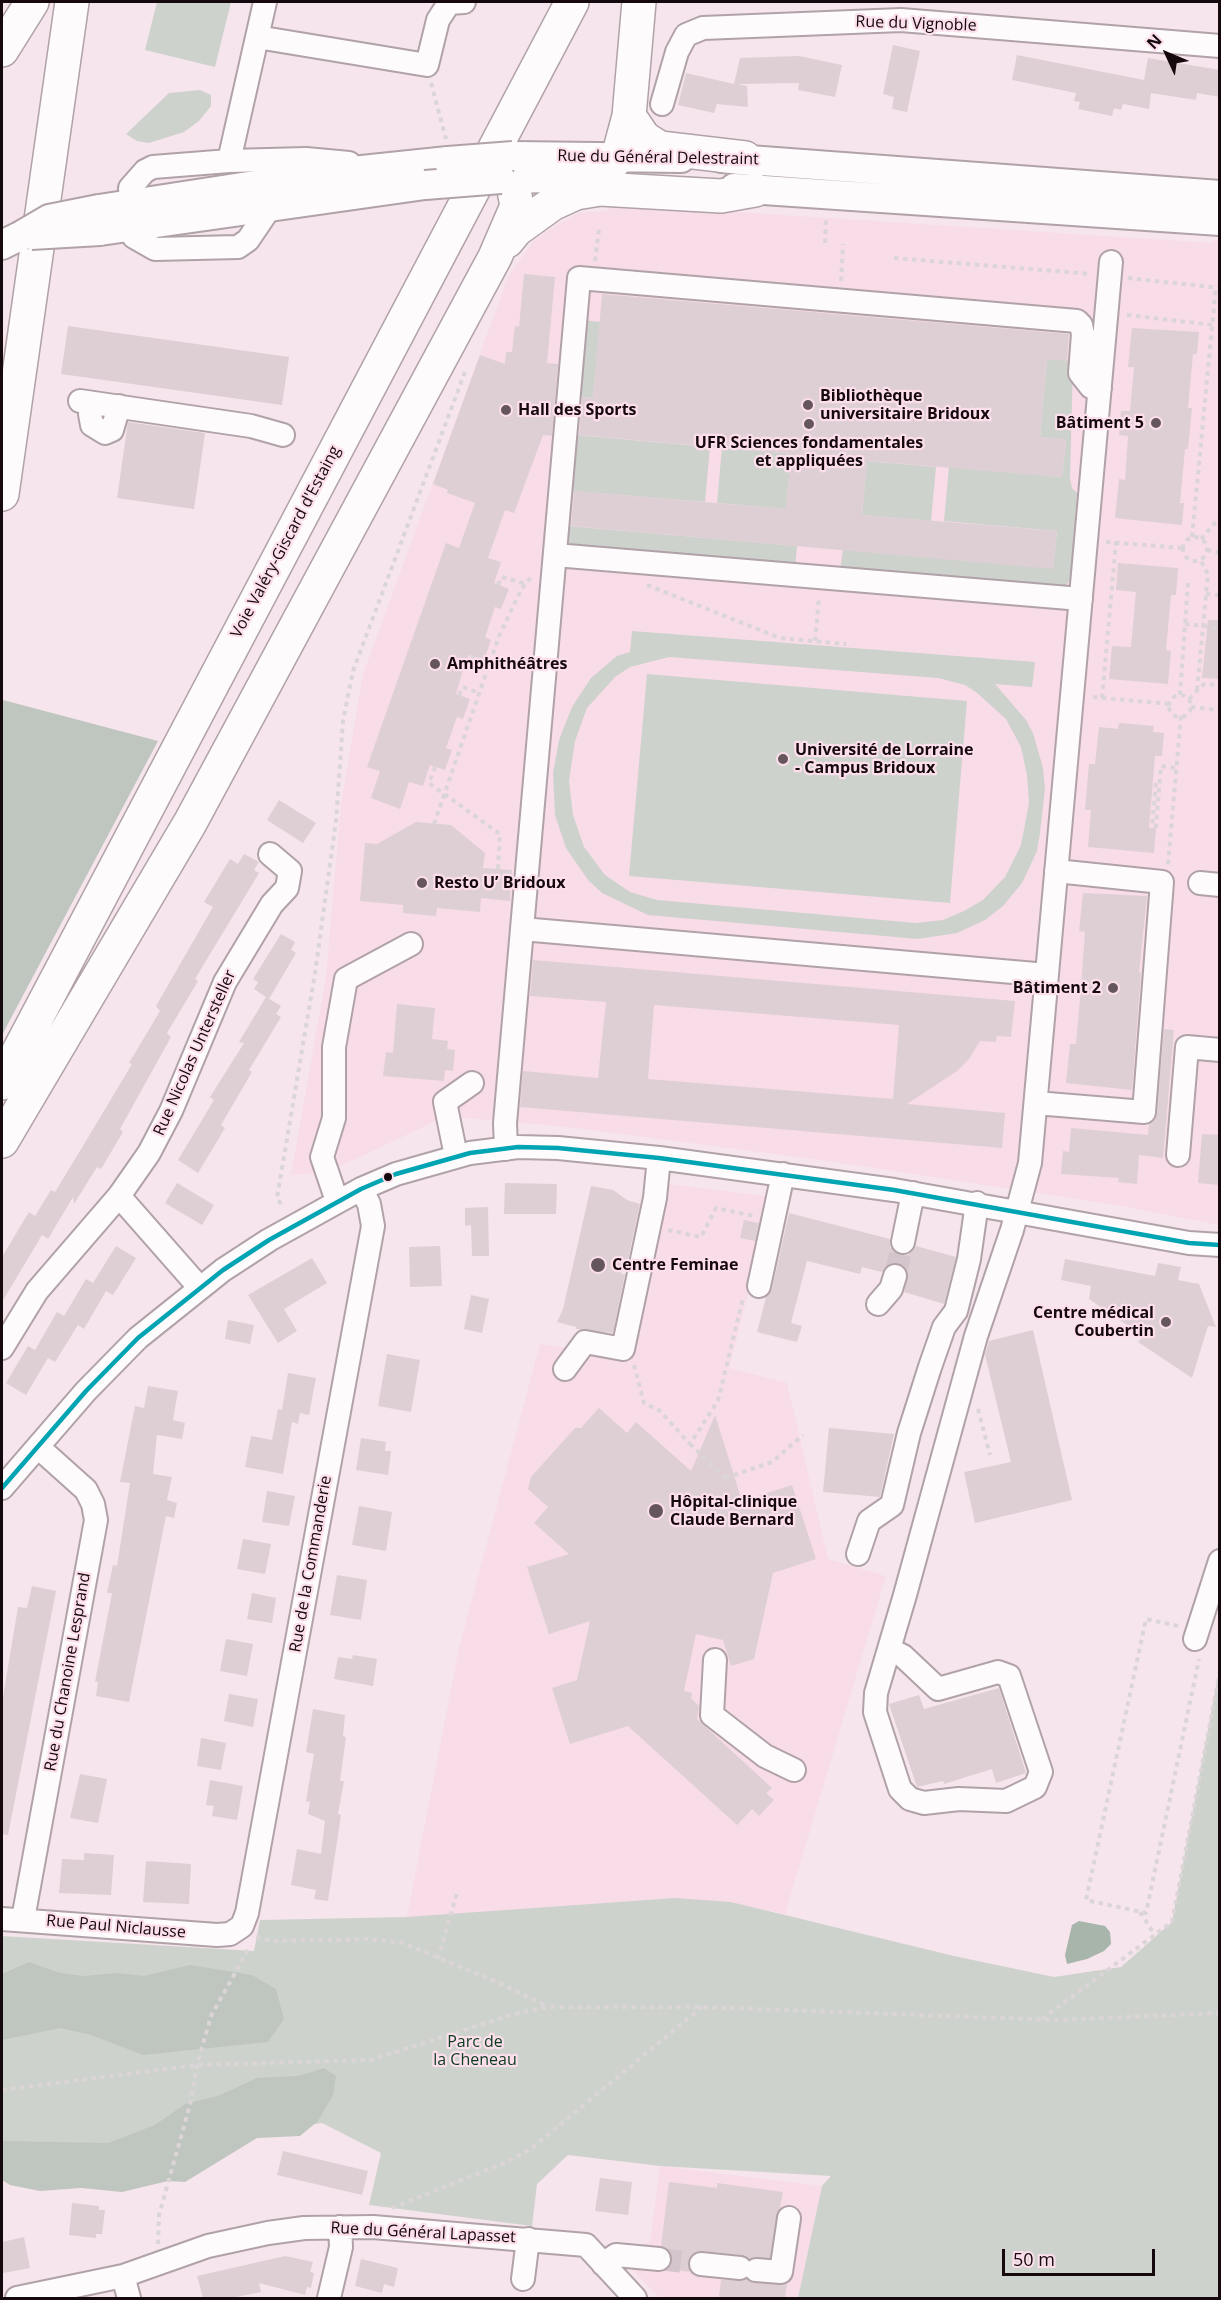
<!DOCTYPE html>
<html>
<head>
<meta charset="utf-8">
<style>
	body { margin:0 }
	#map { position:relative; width:1221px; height:2300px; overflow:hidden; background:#f6e5ec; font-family:"Open Sans",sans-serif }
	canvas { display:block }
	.frame { position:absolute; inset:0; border:3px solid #15090e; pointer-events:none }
	.north { position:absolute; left:1137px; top:24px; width:60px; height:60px; -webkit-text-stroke:4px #fddeeb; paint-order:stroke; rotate:314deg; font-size:16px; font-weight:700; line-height:24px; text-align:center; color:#15090e }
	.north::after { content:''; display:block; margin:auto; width:21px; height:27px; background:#15090e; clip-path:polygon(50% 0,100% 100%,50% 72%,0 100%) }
	.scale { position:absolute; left:1002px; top:2249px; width:153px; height:27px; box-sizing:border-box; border:3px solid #15090e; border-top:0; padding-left:8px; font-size:18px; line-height:21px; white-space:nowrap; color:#15090e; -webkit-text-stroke:4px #fddeeb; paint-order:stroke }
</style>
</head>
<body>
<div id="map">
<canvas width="1221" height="2300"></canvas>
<div class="frame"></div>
<div class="north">N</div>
<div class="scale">50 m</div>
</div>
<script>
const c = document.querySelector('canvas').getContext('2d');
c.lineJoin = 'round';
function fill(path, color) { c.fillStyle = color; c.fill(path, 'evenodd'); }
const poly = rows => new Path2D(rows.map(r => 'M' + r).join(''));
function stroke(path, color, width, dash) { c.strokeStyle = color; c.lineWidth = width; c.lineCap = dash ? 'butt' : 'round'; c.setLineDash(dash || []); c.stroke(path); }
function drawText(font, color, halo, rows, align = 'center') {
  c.font = font + ' "Open Sans",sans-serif'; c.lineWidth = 4.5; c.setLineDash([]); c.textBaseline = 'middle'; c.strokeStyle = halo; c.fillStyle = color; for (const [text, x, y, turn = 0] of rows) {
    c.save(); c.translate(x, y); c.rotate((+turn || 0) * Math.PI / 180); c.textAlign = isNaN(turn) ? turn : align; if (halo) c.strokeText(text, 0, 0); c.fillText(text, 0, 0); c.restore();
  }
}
const built = poly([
	[612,204,1212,243,1213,240,1219,240,1219,1225,1122,1206,835,1162,568,1127,455,1117,436,1121,328,1172,291,1175,326,977,341,804,363,674,508,277,533,242,549,230,578,213,607,211],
	[669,1184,773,1197,729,1368,787,1383,828,1559,886,1576,785,1914,731,1902,407,1917,459,1648,540,1344,629,1357],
	[660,2166,822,2186,798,2298,660,2298,611,2247,630,2249,650,2242]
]);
const green = poly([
	[157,2,231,2,215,67,145,50],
	[200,90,211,95,211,106,199,121,184,132,149,143,137,141,126,134,169,93],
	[583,320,600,322,593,398,580,397,576,435,710,447,705,502,572,491,568,526,797,546,795,569,571,545,568,542,565,538],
	[1047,359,1073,361,1070,478,1072,488,1077,493,1071,577,1068,583,1064,587,840,570,843,549,1053,568,1057,531,944,521,949,467,1062,477,1066,440,1040,437],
	[722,447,791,454,786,509,717,503],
	[867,461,936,467,931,521,862,515],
	[632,631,1035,662,1032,687,995,684,1026,720,1033,733,1043,768,1045,789,1040,833,1037,851,1022,883,1003,906,985,920,957,933,918,939,648,915,602,893,588,880,566,848,555,815,553,773,559,740,572,707,591,678,617,656,630,652],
	[669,657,938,678,965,685,976,692,1006,719,1021,747,1027,775,1029,803,1021,845,1005,877,983,900,964,911,943,920,916,923,657,900,630,892,605,875,584,847,573,815,569,781,575,741,587,708,615,677,630,667],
	[647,674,967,701,950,903,629,876],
	[1219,1671,1219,2298,798,2298,822,2186,831,2176,660,2166,568,2155,537,2184,532,2226,369,2205,381,2153,322,2123,228,2136,2,2178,2,1936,254,1951,260,1920,407,1917,675,1898,731,1902,954,1956,1054,1977,1121,1967,1172,1922]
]);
const forest = poly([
	[3,700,158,741,2,1035,2,713],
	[29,1962,60,1973,84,1976,117,1973,144,1976,190,1965,252,1975,276,1989,284,2019,268,2042,143,2055,91,2035,60,2028,2,2040,2,1974],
	[324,2068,336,2076,333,2095,318,2121,300,2136,257,2138,185,2182,168,2181,122,2192,81,2188,40,2191,10,2185,2,2180,2,2141,108,2143,155,2125,185,2104,218,2096,257,2078,298,2076]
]);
const water = poly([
	[1079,1921,1105,1926,1110,1932,1111,1944,1104,1951,1087,1959,1067,1964,1065,1955,1072,1925]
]);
const building = poly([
	[893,45,920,51,907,112,892,109,894,97,883,94],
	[1017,55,1144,80,1148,58,1220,70,1220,97,1197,93,1196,100,1151,93,1149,109,1123,104,1121,110,1114,108,1112,116,1078,109,1080,102,1074,101,1076,93,1012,80],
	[799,56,842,65,835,97,798,90,799,83,737,84,747,86,748,107,717,104,714,113,678,105,686,73,734,84,740,58],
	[524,274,555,277,547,363,558,364,552,436,543,435,514,513,505,510,488,558,501,562,494,583,509,589,501,609,495,607,485,637,491,640,484,660,469,655,462,673,456,694,470,699,463,719,457,717,446,748,452,750,445,770,430,765,423,786,409,782,400,809,371,798,380,771,367,767,446,543,459,548,475,503,447,493,448,490,433,484,480,355,505,364,506,352,512,352,515,326,519,327],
	[602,294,1069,334,1067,361,1047,359,1040,437,1066,439,1062,477,867,461,862,515,1057,531,1053,569,571,526,574,491,786,509,791,454,579,435,582,397,593,398],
	[68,326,289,357,282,405,61,374],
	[1132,328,1199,332,1197,354,1193,354,1188,408,1192,408,1188,449,1185,449,1180,503,1184,503,1182,525,1115,518,1119,479,1125,480,1128,436,1119,435,1121,411,1130,411,1134,367,1128,367],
	[128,422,205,433,194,509,117,498],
	[1118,563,1178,568,1176,595,1171,595,1166,650,1171,651,1168,684,1109,679,1112,646,1131,647,1136,592,1116,590],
	[1208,620,1220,620,1220,679,1202,678],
	[1119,723,1154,726,1153,732,1164,733,1162,756,1155,756,1149,828,1156,828,1154,853,1088,847,1091,810,1085,810,1089,764,1095,764,1099,727,1118,729],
	[279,800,316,823,303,843,267,820],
	[416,822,451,825,485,853,483,868,512,870,510,901,481,898,480,912,437,908,436,916,403,913,403,905,360,901,365,843,377,844],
	[244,854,259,862,254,870,259,873,195,979,198,981,167,1033,171,1037,120,1129,123,1132,101,1169,97,1167,74,1204,73,1197,48,1239,42,1235,2,1302,2,1257,29,1212,35,1216,51,1190,55,1192,89,1136,132,1064,129,1063,160,1011,156,1006,213,907,204,902,230,859,238,864],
	[1083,893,1147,896,1139,972,1141,973,1132,1090,1066,1083,1070,1044,1076,1044,1081,987,1085,932,1079,931],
	[281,934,295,942,291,950,296,953,269,999,254,989,258,982,253,979],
	[533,960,1015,1001,1011,1037,997,1036,996,1042,980,1041,969,1059,957,1071,907,1104,1005,1113,1002,1148,520,1107,523,1071,598,1078,606,1002,530,996],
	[654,1005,899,1025,893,1099,648,1079],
	[266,997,281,1006,276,1014,281,1017,249,1070,252,1072,221,1125,225,1128,198,1173,178,1160,214,1100,210,1097,244,1043,239,1042],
	[397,1004,435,1008,432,1039,448,1041,447,1049,455,1050,453,1071,445,1070,444,1081,383,1076,386,1052,393,1053],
	[1164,1029,1174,1030,1163,1158,1139,1155,1137,1184,1118,1182,1119,1178,1061,1174,1063,1151,1069,1152,1071,1128,1148,1135,1149,1124,1157,1113],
	[1202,1134,1220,1135,1220,1185,1198,1183],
	[177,1183,214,1205,202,1225,165,1203],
	[505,1183,557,1184,556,1214,504,1214],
	[591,1186,613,1190,627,1200,640,1204,628,1259,621,1274,625,1274,613,1333,576,1329,576,1327,557,1322,563,1309],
	[488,1207,489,1256,472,1256,471,1225,465,1226,465,1208],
	[789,1213,890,1239,890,1247,900,1255,908,1255,916,1246,956,1257,944,1304,904,1292,908,1274,900,1263,891,1263,882,1272,862,1267,860,1274,807,1261,791,1323,802,1326,797,1342,757,1332,766,1297,772,1289],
	[744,1220,759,1223,755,1241,740,1238],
	[116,1246,136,1258,113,1295,106,1291,84,1329,78,1325,55,1362,48,1358,26,1395,6,1383,28,1346,35,1350,57,1312,64,1316,86,1279,93,1283],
	[440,1246,442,1286,410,1287,409,1247],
	[312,1258,327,1283,284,1309,297,1331,278,1343,248,1295],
	[1065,1259,1155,1276,1158,1263,1181,1267,1178,1280,1199,1284,1216,1327,1208,1326,1192,1378,1138,1342,1143,1336,1089,1299,1091,1286,1061,1280],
	[471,1295,489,1299,482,1333,464,1329],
	[228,1320,254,1325,250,1344,225,1339],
	[1033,1330,1072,1500,975,1523,964,1472,1011,1462,985,1355,989,1341],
	[387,1354,420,1360,411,1412,378,1406],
	[288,1373,316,1378,309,1415,300,1413,298,1424,292,1422,283,1474,245,1467,251,1436,272,1440,278,1409,282,1410],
	[148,1386,178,1391,173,1420,185,1423,182,1439,157,1435,153,1474,172,1477,167,1500,177,1503,174,1518,166,1516,129,1702,96,1696,98,1682,95,1682,112,1593,107,1593,113,1565,117,1566,130,1483,120,1482,135,1406,144,1408],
	[599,1408,627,1433,636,1422,691,1471,715,1415,742,1501,792,1485,816,1559,773,1573,754,1659,731,1666,723,1640,696,1634,684,1691,692,1693,691,1698,699,1706,697,1719,772,1788,766,1793,774,1800,759,1816,752,1809,737,1825,628,1726,570,1744,552,1688,577,1680,590,1621,549,1634,527,1567,569,1554,534,1523,548,1507,528,1489,531,1477,575,1428,581,1428],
	[829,1428,894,1434,880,1497,823,1492],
	[361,1438,386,1442,385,1451,391,1451,388,1475,356,1470],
	[267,1491,295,1496,289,1526,262,1522],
	[359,1506,392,1512,386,1551,352,1545],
	[243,1539,271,1544,265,1574,237,1569],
	[337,1575,367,1580,361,1620,330,1615],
	[32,1586,56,1591,8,1835,2,1834,2,1703,18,1607,27,1608],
	[252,1593,276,1598,272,1623,247,1619],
	[226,1639,253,1644,247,1676,220,1671],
	[353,1655,377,1659,373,1686,334,1679,338,1657,352,1659],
	[999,1688,1026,1773,996,1783,992,1769,944,1784,943,1781,917,1787,889,1704,919,1695,924,1709],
	[229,1694,258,1699,253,1727,224,1721],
	[313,1709,345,1715,343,1736,346,1737,340,1781,344,1781,338,1814,341,1815,328,1901,314,1899,316,1890,291,1885,297,1849,321,1854,325,1821,308,1814,310,1802,306,1801,314,1754,306,1752],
	[201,1738,226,1743,221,1770,197,1766],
	[80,1774,107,1779,98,1823,70,1818],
	[210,1780,243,1786,237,1820,212,1816,214,1806,206,1805],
	[84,1853,114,1855,111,1895,59,1893,62,1859,84,1860],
	[146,1861,191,1864,189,1904,143,1902],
	[283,2151,368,2171,362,2195,277,2175],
	[600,2178,632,2182,628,2215,595,2211],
	[669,2182,717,2188,717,2183,783,2192,770,2258,749,2259,741,2255,702,2251,690,2257,688,2263,691,2272,667,2269,672,2261,671,2254,661,2246],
	[72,2203,99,2206,99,2210,105,2210,102,2234,96,2234,96,2238,69,2235],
	[24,2237,30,2268,3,2273,2,2242],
	[285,2256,313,2262,310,2272,314,2273,311,2288,307,2287,305,2295,259,2283,261,2292,231,2298,203,2298,197,2276],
	[361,2259,398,2268,394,2287,384,2284,382,2293,355,2286],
	[747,2279,755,2283,787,2284,785,2298,719,2298,721,2280]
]);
const minorTunnel = poly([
	[895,1276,903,1242],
	[659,2259,701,2264]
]);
const path = poly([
	[431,83,446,139],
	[825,243,826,216],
	[894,258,1091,274],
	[595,261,599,229],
	[1128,278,1220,288],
	[841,281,843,244],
	[1127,315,1213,325],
	[1192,537,1216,286],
	'1183 549a12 12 0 1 1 24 0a12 12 0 1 1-24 0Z',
	[1201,539,1220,517],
	[1106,542,1183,548],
	[1207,550,1220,553],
	[498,585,502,577,526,584],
	[647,585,780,638,846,644],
	[1206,594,1220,595],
	[1185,624,1220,628],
	[815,641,819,597],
	[473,656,471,665,488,670],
	[1197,690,1208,574,1200,559],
	[459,695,463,687,480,693],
	[1180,695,1188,583],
	'1169 706a11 11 0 1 1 22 0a11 11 0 1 1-22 0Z',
	[1093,697,1170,704],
	[1102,698,1116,542],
	[1189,699,1204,684,1220,685],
	[1191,707,1218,710],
	[435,767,429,783,500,834,498,869],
	[1156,783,1152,826,1156,826,1161,766,1176,768],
	[434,824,499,636,521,590,532,576],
	[1168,864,1181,716],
	[281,1204,277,1198,315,973,336,821,343,721,353,671,465,372],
	[668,1230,701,1237,716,1208,754,1216],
	[634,1365,644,1403,660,1411,690,1444,718,1401,743,1298],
	[978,1409,990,1455],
	[690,1444,725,1478,726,1483],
	[725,1478,772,1462,803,1435],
	[1178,1626,1146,1619,1086,1900,1146,1913,1199,1659],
	[1140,1912,1155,1935],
	[256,1937,273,1941,368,1939,403,1943,499,1983,547,2006],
	[438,1959,457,1893],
	[1042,2019,1172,1922,1220,1671],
	[2,2090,197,2065,371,2060,514,2014,548,2007,702,2007,1056,2020,1220,2013],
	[392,2208,507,2162,532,2148,702,2007],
	[158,2244,159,2215,190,2105,197,2065,211,2016,249,1948]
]);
const minor = poly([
	[257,37,427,65,438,20,449,3,464,2],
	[662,104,677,52,686,35,703,28,901,20,1220,46],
	[229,161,265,2],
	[271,206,248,240,238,247,155,249,134,237,130,188,145,171,153,167,229,161,306,159,349,163],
	[80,401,251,426,283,435],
	[94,403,90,414,92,425,105,433,112,430,119,406],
	[555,555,1081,599],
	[1200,883,1220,885],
	[522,929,1047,975],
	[1036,1103,1144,1112,1162,882,1056,871],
	[506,1149,505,1123,579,278,1077,321,1081,325,1083,334,1080,373,1091,387,1100,388],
	[1178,1155,1187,1047,1220,1050],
	[456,1156,445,1102,472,1083],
	[119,1196,199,1287],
	[337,1201,322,1157,334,1118,334,1047,346,979,411,944],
	[903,1242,913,1193],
	[759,1286,783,1174],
	[878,1304,891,1289,895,1276],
	[2,1348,37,1291,119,1196,149,1153,171,1111,225,982,272,904,287,888,290,871,270,854],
	[565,1369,585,1342,623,1349,655,1198,659,1158],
	[2,1488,86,1391,138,1338,223,1270,269,1240,361,1189,396,1174,470,1153,518,1147,558,1148,659,1158,894,1190,1189,1243,1220,1245],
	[858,1554,869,1521,892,1505,909,1433,930,1367,944,1327,956,1311,969,1259,977,1203],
	[1195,1639,1220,1561],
	[889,1649,903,1656,938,1689,998,1672,1009,1676,1041,1772,1035,1787,1006,1801,959,1799,924,1803,910,1799,900,1789,875,1712,876,1693,905,1595,976,1336,1012,1230,1030,1163,1111,262],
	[715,1660,712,1715,765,1756,794,1770],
	[2,1919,217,1935,230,1934,242,1926,247,1913,373,1226,369,1204,361,1189],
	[23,1919,96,1520,93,1504,86,1490,38,1447],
	[603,2264,616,2255,659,2259],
	[701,2264,740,2268],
	[756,2270,781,2272,789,2218],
	[123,2276,129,2298],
	[523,2279,528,2239],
	[17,2298,123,2276,208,2246,268,2233,304,2228,373,2227,586,2245,635,2298],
	[329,2298,341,2247,340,2227]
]);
const major = poly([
	[513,156,681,158],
	[722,158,1220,195],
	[501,179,610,177],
	[734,188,1220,221],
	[99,209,333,173,448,161],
	[100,231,425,185],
	[2,245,20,236]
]);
const highway = poly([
	[639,2,629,116,644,138,660,148,745,158],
	[2,50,32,2],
	[601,176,618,157,629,116],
	[507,241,516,230,552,204,576,193,600,189,721,196,755,190],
	[2,494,72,2],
	[2,1083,572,2],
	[2,1141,190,823,495,257,517,206,513,185,494,157]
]);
const majorBridge = poly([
	[448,161,513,156],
	[425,185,501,179],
	[31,235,100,231],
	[20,236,49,219,99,209]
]);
const bus1 = poly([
	[2,1488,86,1391,138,1338,223,1270,269,1240,361,1189,396,1174,470,1153,518,1147,558,1148,659,1158,894,1190,1189,1243,1220,1245]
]);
const markers = [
	[808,405,6,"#64565c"],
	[506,410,6,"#64565c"],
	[1156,423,6,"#64565c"],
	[809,424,6,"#64565c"],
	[435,664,6,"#64565c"],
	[783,759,6,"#64565c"],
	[422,883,6,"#64565c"],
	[1113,988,6,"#64565c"],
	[388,1177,5,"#15090e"],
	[598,1265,8,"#64565c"],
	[1166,1322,6,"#64565c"],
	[656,1511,8,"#64565c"]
];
const streetNames = [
	["Rue du Vignoble",916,24,2],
	["Rue du Général Delestraint",658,158,1],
	["Voie Valéry-Giscard d'Estaing",286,542,-62],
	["Rue Nicolas Untersteller",195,1053,-66],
	["Rue de la Commanderie",311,1564,-80],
	["Rue du Chanoine Lesprand",68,1672,-80],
	["Rue Paul Niclausse",116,1927,5],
	["Rue du Général Lapasset",423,2233,3]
];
const poiNames = [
	["Bibliothèque",820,396],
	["universitaire Bridoux",820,414],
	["Hall des Sports",518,410],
	["Bâtiment 5",1144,423,"right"],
	["UFR Sciences fondamentales",809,443,"center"],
	["et appliquées",809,461,"center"],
	["Amphithéâtres",447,664],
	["Université de Lorraine",795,750],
	["- Campus Bridoux",795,768],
	["Resto U’ Bridoux",434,883],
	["Bâtiment 2",1101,988,"right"],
	["Centre Feminae",612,1265],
	["Centre médical",1154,1313,"right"],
	["Coubertin",1154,1331,"right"],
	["Hôpital-clinique",670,1502],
	["Claude Bernard",670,1520]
];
const parkNames = [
	["Parc de",475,2042],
	["la Cheneau",475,2060]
];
fill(built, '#f8dce8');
fill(green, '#ced2cd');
fill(forest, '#bfc6bf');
fill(water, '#a7b5aa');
fill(building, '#decfd5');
stroke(minorTunnel, '#d4c4cb', 22, [22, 11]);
stroke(minor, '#b0a2a8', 26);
stroke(major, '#b0a2a8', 32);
stroke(highway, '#b0a2a8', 36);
stroke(path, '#dbd5d8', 4, [4.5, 4.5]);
stroke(minor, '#fefbfc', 22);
stroke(major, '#fefbfc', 28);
stroke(highway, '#fefbfc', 33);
stroke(majorBridge, '#b0a2a8', 32, []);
stroke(majorBridge, '#fefbfc', 28);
stroke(bus1, '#00a4b2', 4.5);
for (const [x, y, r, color] of markers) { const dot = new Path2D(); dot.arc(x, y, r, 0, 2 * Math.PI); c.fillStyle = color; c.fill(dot); stroke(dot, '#fddeeb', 2); }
drawText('16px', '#15090e', '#fddeeb', streetNames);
drawText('bold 16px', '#15090e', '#fddeeb', poiNames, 'left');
drawText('16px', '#093b1f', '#fddeeb', parkNames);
</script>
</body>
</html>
